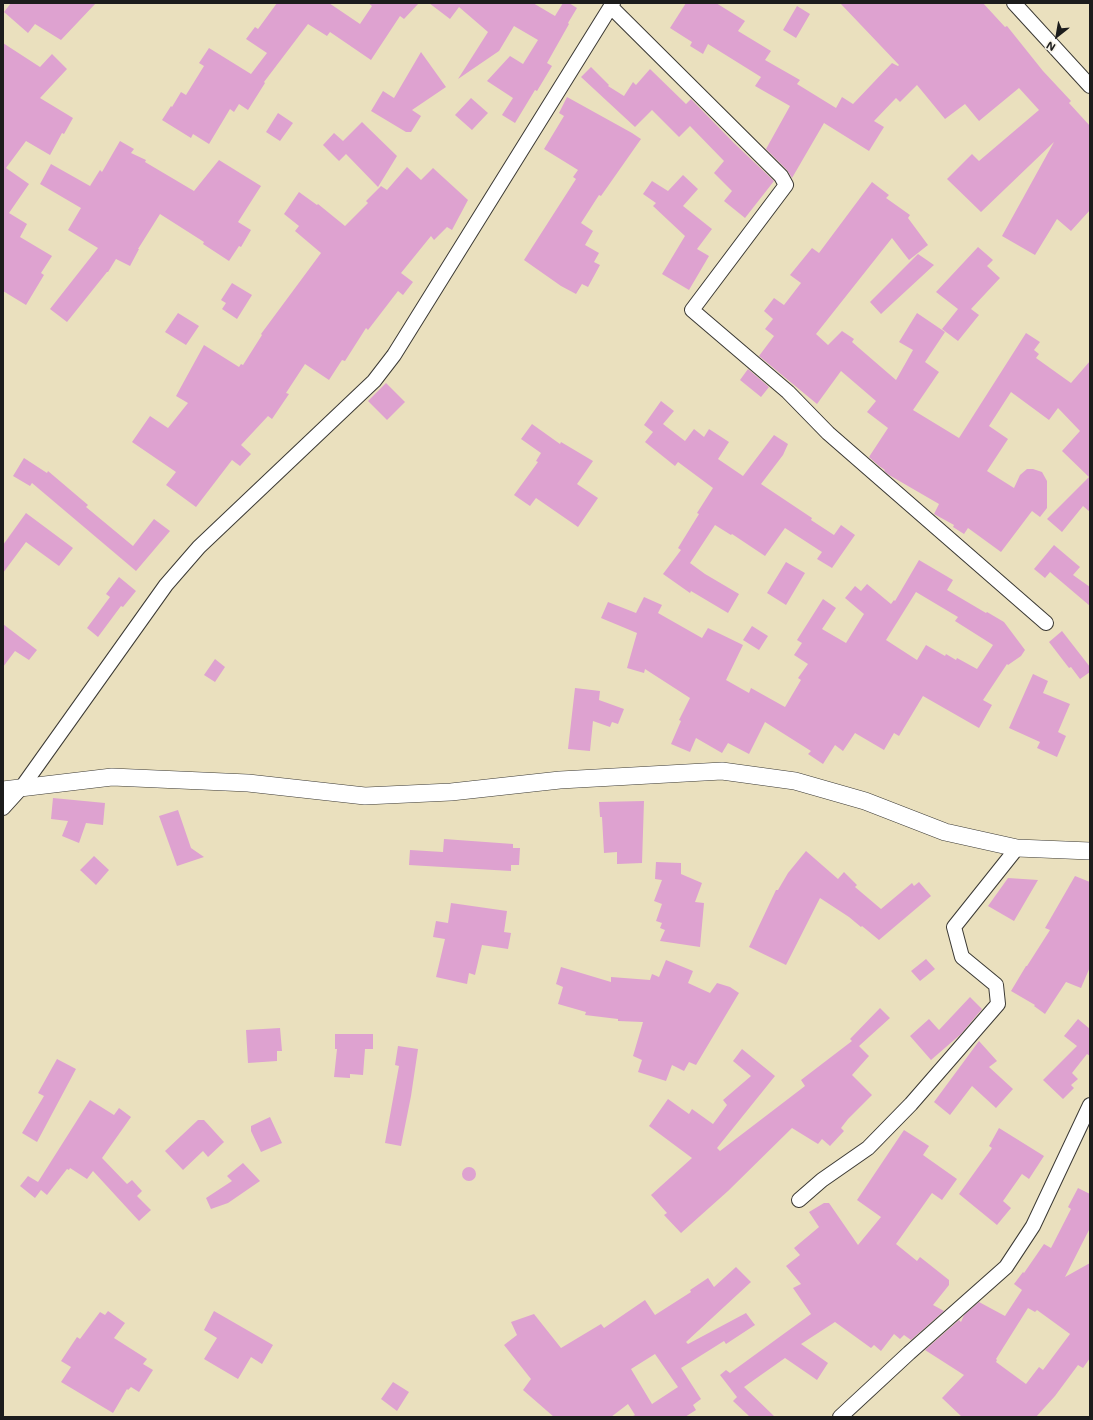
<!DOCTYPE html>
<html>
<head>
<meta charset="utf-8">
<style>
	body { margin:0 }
	#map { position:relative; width:1093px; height:1420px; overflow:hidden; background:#eae0be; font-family:Mali,sans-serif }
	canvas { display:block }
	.frame { position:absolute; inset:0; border:4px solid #1c1c1c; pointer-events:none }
	.north { position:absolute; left:1037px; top:16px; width:40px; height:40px; -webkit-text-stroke:3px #f7f3e8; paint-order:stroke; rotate:211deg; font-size:11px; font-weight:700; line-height:16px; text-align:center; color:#1c1c1c }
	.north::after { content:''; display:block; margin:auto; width:14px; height:18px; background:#1c1c1c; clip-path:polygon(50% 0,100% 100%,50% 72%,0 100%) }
</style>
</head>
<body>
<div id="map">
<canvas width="1093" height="1420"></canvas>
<div class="frame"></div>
<div class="north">N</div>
</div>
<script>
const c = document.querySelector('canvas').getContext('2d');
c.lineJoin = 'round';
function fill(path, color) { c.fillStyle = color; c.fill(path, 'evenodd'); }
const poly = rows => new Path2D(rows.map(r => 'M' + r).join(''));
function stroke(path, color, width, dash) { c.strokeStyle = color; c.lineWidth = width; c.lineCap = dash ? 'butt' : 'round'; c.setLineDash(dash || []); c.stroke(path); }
const building = poly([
	[11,3,96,3,61,40,35,24,28,33,4,12],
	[277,3,329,3,360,24,372,6,368,3,419,3,404,19,400,16,371,60,330,32,327,36,308,24,264,82,265,83,248,110,239,104,234,112,230,109,209,144,193,134,191,138,162,120,171,106,172,107,181,92,186,95,204,66,199,63,209,48,251,74,267,53,246,39,255,27,258,29],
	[429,3,533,3,555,16,563,3,569,3,577,8,568,23,569,24,547,63,552,66,537,91,535,90,515,123,502,115,513,98,487,81,510,56,523,64,538,40,514,26,499,51,458,79,488,32,459,7,450,19],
	[686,3,716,3,745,21,738,31,771,51,765,60,800,80,797,84,836,108,842,97,853,104,892,63,898,66,899,65,840,3,983,3,1005,27,1007,26,1043,71,1071,101,1069,103,1090,126,1090,210,1071,231,1057,219,1035,255,1002,236,1054,142,981,212,947,179,972,154,979,161,1039,110,1019,88,979,121,965,104,945,119,917,85,900,102,896,98,874,121,884,127,869,151,824,123,792,178,787,170,766,149,790,106,755,86,761,77,708,44,703,54,690,46,692,42,670,28],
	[797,6,810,14,796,38,783,30],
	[3,43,40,67,52,54,67,69,40,98,73,118,64,134,62,133,50,155,26,141,6,168,29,184,9,213,27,224,20,237,52,256,41,273,44,275,26,305,3,291],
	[421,52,446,87,412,110,421,116,411,132,406,132,371,111,383,91,394,98],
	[591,67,609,85,608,86,624,96,633,82,636,85,650,69,686,104,691,99,734,143,774,181,745,218,724,201,732,191,714,173,724,161,690,126,679,137,652,110,635,127,581,77],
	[567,97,632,133,641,139,601,196,599,195,581,223,593,231,585,245,599,253,594,262,600,265,588,287,582,284,576,294,561,286,524,260,576,179,573,177,578,170,544,149,564,116,559,113],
	[471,98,488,113,472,130,455,115],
	[278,113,293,123,280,141,266,132],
	[362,122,397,156,378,187,346,154,339,161,323,145,334,133,343,141],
	[120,141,134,149,131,153,146,160,145,162,194,191,219,160,261,186,238,222,251,230,241,247,239,246,229,261,203,244,204,242,160,214,138,249,139,249,130,266,116,259,108,272,107,272,67,322,50,309,98,248,68,230,81,208,40,184,51,164,90,186,100,170,102,172],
	[407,167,421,180,433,168,468,200,452,230,447,227,434,240,431,236,401,273,413,282,403,295,398,291,368,330,366,328,345,361,342,360,329,380,305,364,286,393,289,394,272,419,268,416,241,445,251,454,240,466,232,460,196,507,166,485,176,472,132,442,150,416,168,428,188,403,176,396,204,345,239,367,241,364,243,365,262,335,261,334,321,253,295,231,299,226,284,214,299,192,317,205,318,204,345,226,368,203,366,201,381,186,387,190],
	[683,175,698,189,683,206,712,229,697,249,709,256,689,290,662,274,685,236,653,206,656,203,643,194,652,181,668,191],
	[872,182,889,195,886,198,910,215,908,218,928,245,909,260,892,238,816,334,828,345,842,331,854,339,852,342,896,380,913,350,899,342,917,313,945,332,925,362,939,372,913,410,959,438,1026,333,1040,342,1034,350,1039,354,1036,358,1071,383,1090,361,1090,512,1083,506,1062,532,1047,519,1089,477,1062,451,1080,431,1058,408,1049,420,1011,392,989,426,1008,439,987,471,1014,488,1020,475,1027,469,1033,469,1042,472,1047,481,1047,508,1040,517,1032,511,1001,552,968,528,964,534,953,527,954,525,934,514,939,504,889,475,884,471,885,470,879,466,869,457,888,428,867,412,876,401,841,371,817,404,759,356,774,336,765,329,773,319,764,311,774,298,784,305,801,283,790,275,812,248,819,253],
	[978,247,993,260,987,266,1000,278,971,309,979,315,958,341,942,329,958,309,936,292],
	[918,254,934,265,881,314,870,302],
	[232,283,252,295,237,319,222,309,226,303,221,300],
	[178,313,199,326,186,345,165,332],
	[748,369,769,387,761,397,740,380],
	[386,383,405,402,387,420,368,401],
	[661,401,674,411,663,424,685,441,694,429,704,437,709,429,729,442,718,459,743,476,774,435,788,444,783,455,761,484,812,518,811,520,834,535,841,525,855,535,832,568,817,559,822,552,785,528,765,556,732,534,731,535,715,525,690,563,705,574,739,594,728,613,691,591,690,593,663,574,681,550,678,548,699,514,697,513,713,488,678,462,675,466,645,442,653,432,644,425],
	[532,424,560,444,561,442,593,461,577,484,598,498,578,527,536,498,530,506,514,495,538,462,536,461,541,453,521,439],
	[24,458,47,473,48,471,88,505,86,507,133,546,154,519,170,531,136,571,32,483,30,486,13,476],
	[26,513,73,548,59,566,26,542,3,573,3,545],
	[1054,545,1080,567,1073,575,1090,587,1090,606,1050,572,1045,578,1034,569],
	[919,560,953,580,947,590,986,613,987,612,1004,622,1025,650,1021,656,1008,665,1007,664,983,700,992,705,979,728,923,696,899,736,894,733,884,750,855,733,843,751,835,745,823,764,808,754,811,751,765,722,749,754,728,743,722,753,696,738,690,752,671,744,681,721,679,720,690,698,645,669,644,673,627,668,637,633,601,618,608,602,636,613,644,597,662,605,658,613,702,638,708,628,743,645,726,680,749,693,751,688,785,707,801,680,798,678,808,664,794,655,802,643,797,640,823,599,836,608,822,629,846,643,864,614,845,598,855,586,861,591,867,584,891,604,894,600,895,601],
	[916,592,958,617,955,621,993,645,977,669,957,658,956,660,946,654,945,656,926,645,917,660,886,640],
	[786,562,805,573,786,605,767,593],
	[119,577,136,591,123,607,121,606,98,637,87,628,110,597,106,594],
	[3,624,37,650,29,660,15,651,3,667],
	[752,626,768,636,759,650,743,640],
	[1062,631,1090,667,1090,672,1080,679,1071,667,1069,668,1049,642],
	[215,659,225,667,215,682,204,675],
	[1033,674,1048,681,1043,693,1070,704,1058,732,1066,736,1057,757,1037,748,1040,742,1009,728],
	[575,688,600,691,599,700,624,709,618,724,612,722,610,727,593,721,590,751,568,749],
	[53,798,105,803,103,825,86,823,79,843,62,836,68,821,51,819],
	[644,801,642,863,617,864,617,852,604,853,602,817,600,817,599,802],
	[178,810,191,848,204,857,177,866,159,816],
	[444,839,513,844,513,848,520,848,519,865,511,865,511,871,409,865,410,850,443,852],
	[806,851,838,879,844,872,857,885,855,887,881,909,912,883,914,886,919,882,931,896,879,940,862,926,861,927,849,917,820,898,786,965,749,947,776,890,778,890,788,873],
	[94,856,109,870,96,885,80,870],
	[656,862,681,863,681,874,702,883,695,902,704,903,700,947,660,941,665,930,660,928,662,923,656,921,662,904,654,901,662,880,655,879],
	[1075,876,1090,882,1090,967,1081,988,1066,982,1045,1014,1034,1006,1035,1005,1011,991,1026,966,1027,966,1050,930,1045,928],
	[1008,878,1038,880,1014,921,988,906],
	[451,903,507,911,504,932,511,933,508,949,482,945,475,975,469,973,467,984,436,977,445,939,433,937,436,921,448,923],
	[926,959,935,969,920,981,911,971],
	[666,960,693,971,688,983,710,993,717,983,730,987,739,993,696,1065,689,1062,684,1071,672,1065,666,1081,638,1072,642,1060,633,1056,643,1022,618,1021,618,1019,585,1015,586,1012,558,1004,563,987,556,984,561,967,611,982,611,977,650,980,652,974,659,977],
	[970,997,982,1009,961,1034,931,1060,910,1036,929,1019,939,1030],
	[880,1008,890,1018,859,1046,869,1056,852,1075,872,1095,848,1119,841,1128,844,1131,830,1146,822,1139,818,1144,792,1128,728,1191,681,1233,664,1215,667,1213,651,1195,692,1158,649,1126,668,1099,689,1114,692,1109,713,1124,727,1105,723,1100,751,1076,733,1061,742,1049,775,1076,717,1148,720,1151,805,1086,801,1080,852,1041,850,1039],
	[1078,1019,1090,1029,1090,1056,1087,1054,1072,1073,1078,1079,1071,1085,1074,1088,1063,1099,1043,1080,1077,1046,1064,1036],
	[280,1028,282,1051,277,1051,277,1061,248,1063,246,1030],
	[335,1034,373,1034,373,1049,365,1049,363,1075,350,1074,350,1078,334,1077,337,1049,335,1049],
	[979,1041,997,1061,989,1067,1013,1089,996,1108,972,1086,950,1115,934,1102],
	[398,1046,418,1049,411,1096,401,1146,385,1143,399,1066,395,1065],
	[57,1059,76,1069,37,1142,22,1133,44,1096,38,1093],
	[90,1100,114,1115,119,1108,131,1117,102,1158,127,1184,132,1180,142,1191,137,1196,151,1210,139,1221,93,1171,87,1179,70,1168,69,1170,67,1169,47,1195,41,1190,35,1198,20,1186,28,1176,38,1182],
	[270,1117,282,1143,261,1152,251,1131,251,1126],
	[198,1120,204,1120,224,1142,208,1157,203,1151,183,1170,165,1151],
	[999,1128,1044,1156,1029,1179,1022,1174,1003,1201,1011,1208,997,1225,959,1194,992,1148,989,1146],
	[904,1130,929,1146,923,1155,957,1179,942,1200,932,1193,896,1244,917,1261,920,1257,949,1280,949,1285,933,1305,944,1311,911,1340,904,1335,900,1339,894,1334,881,1351,874,1345,871,1348,835,1322,801,1344,828,1363,817,1380,785,1358,744,1387,775,1417,750,1417,733,1401,737,1397,720,1375,726,1370,730,1373,811,1314,793,1288,801,1284,786,1266,800,1255,794,1248,819,1227,809,1212,824,1203,829,1203,858,1245,881,1217,857,1200],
	[243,1163,260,1181,228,1203,211,1209,206,1198,232,1181,227,1176],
	'462 1174a7 7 0 1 1 14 0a7 7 0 1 1-14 0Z',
	[1078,1188,1090,1194,1090,1228,1065,1277,1090,1263,1090,1358,1083,1368,1078,1365,1055,1396,1036,1417,962,1417,942,1398,964,1375,925,1350,959,1320,961,1322,964,1315,979,1302,1005,1316,1022,1290,1014,1284,1023,1272,1024,1273,1044,1244,1051,1248,1071,1209,1068,1207],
	[1028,1308,1035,1312,1037,1310,1070,1334,1043,1370,1039,1367,1026,1384,996,1362,997,1360,996,1359],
	[736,1267,751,1282,686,1342,688,1344,746,1313,755,1325,726,1344,724,1341,681,1368,701,1399,693,1405,696,1410,685,1417,631,1417,635,1415,628,1404,611,1417,554,1417,523,1390,531,1379,504,1345,517,1335,511,1322,534,1314,561,1348,601,1324,604,1328,645,1300,655,1315,691,1292,690,1290,708,1278,714,1287],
	[655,1354,678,1387,652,1404,631,1369],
	[108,1311,125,1323,114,1338,147,1359,143,1364,153,1370,139,1392,131,1387,128,1390,127,1389,113,1413,61,1382,71,1367,61,1361,77,1337,80,1339,100,1312,105,1315],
	[214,1311,273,1345,262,1364,251,1357,238,1379,204,1359,217,1338,204,1330],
	[393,1382,409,1392,397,1411,381,1399]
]);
const minor = poly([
	[1014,3,1090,86],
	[611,7,781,176,786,185,692,310,788,392,828,433,1046,623],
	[3,808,22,787,166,585,199,547,374,381,394,355,613,3],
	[799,1200,822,1180,868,1148,911,1104,998,1004,996,985,962,957,954,927,1017,848],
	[840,1417,909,1353,1006,1267,1033,1226,1090,1105]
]);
const tertiary = poly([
	[3,790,112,777,248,783,365,796,451,792,560,780,722,771,795,781,865,801,945,832,1017,848,1090,851]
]);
fill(building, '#dea2d0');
stroke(minor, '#3b3934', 16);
stroke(tertiary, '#3b3934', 18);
stroke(minor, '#fff', 14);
stroke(tertiary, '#fff', 17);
</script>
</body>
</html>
